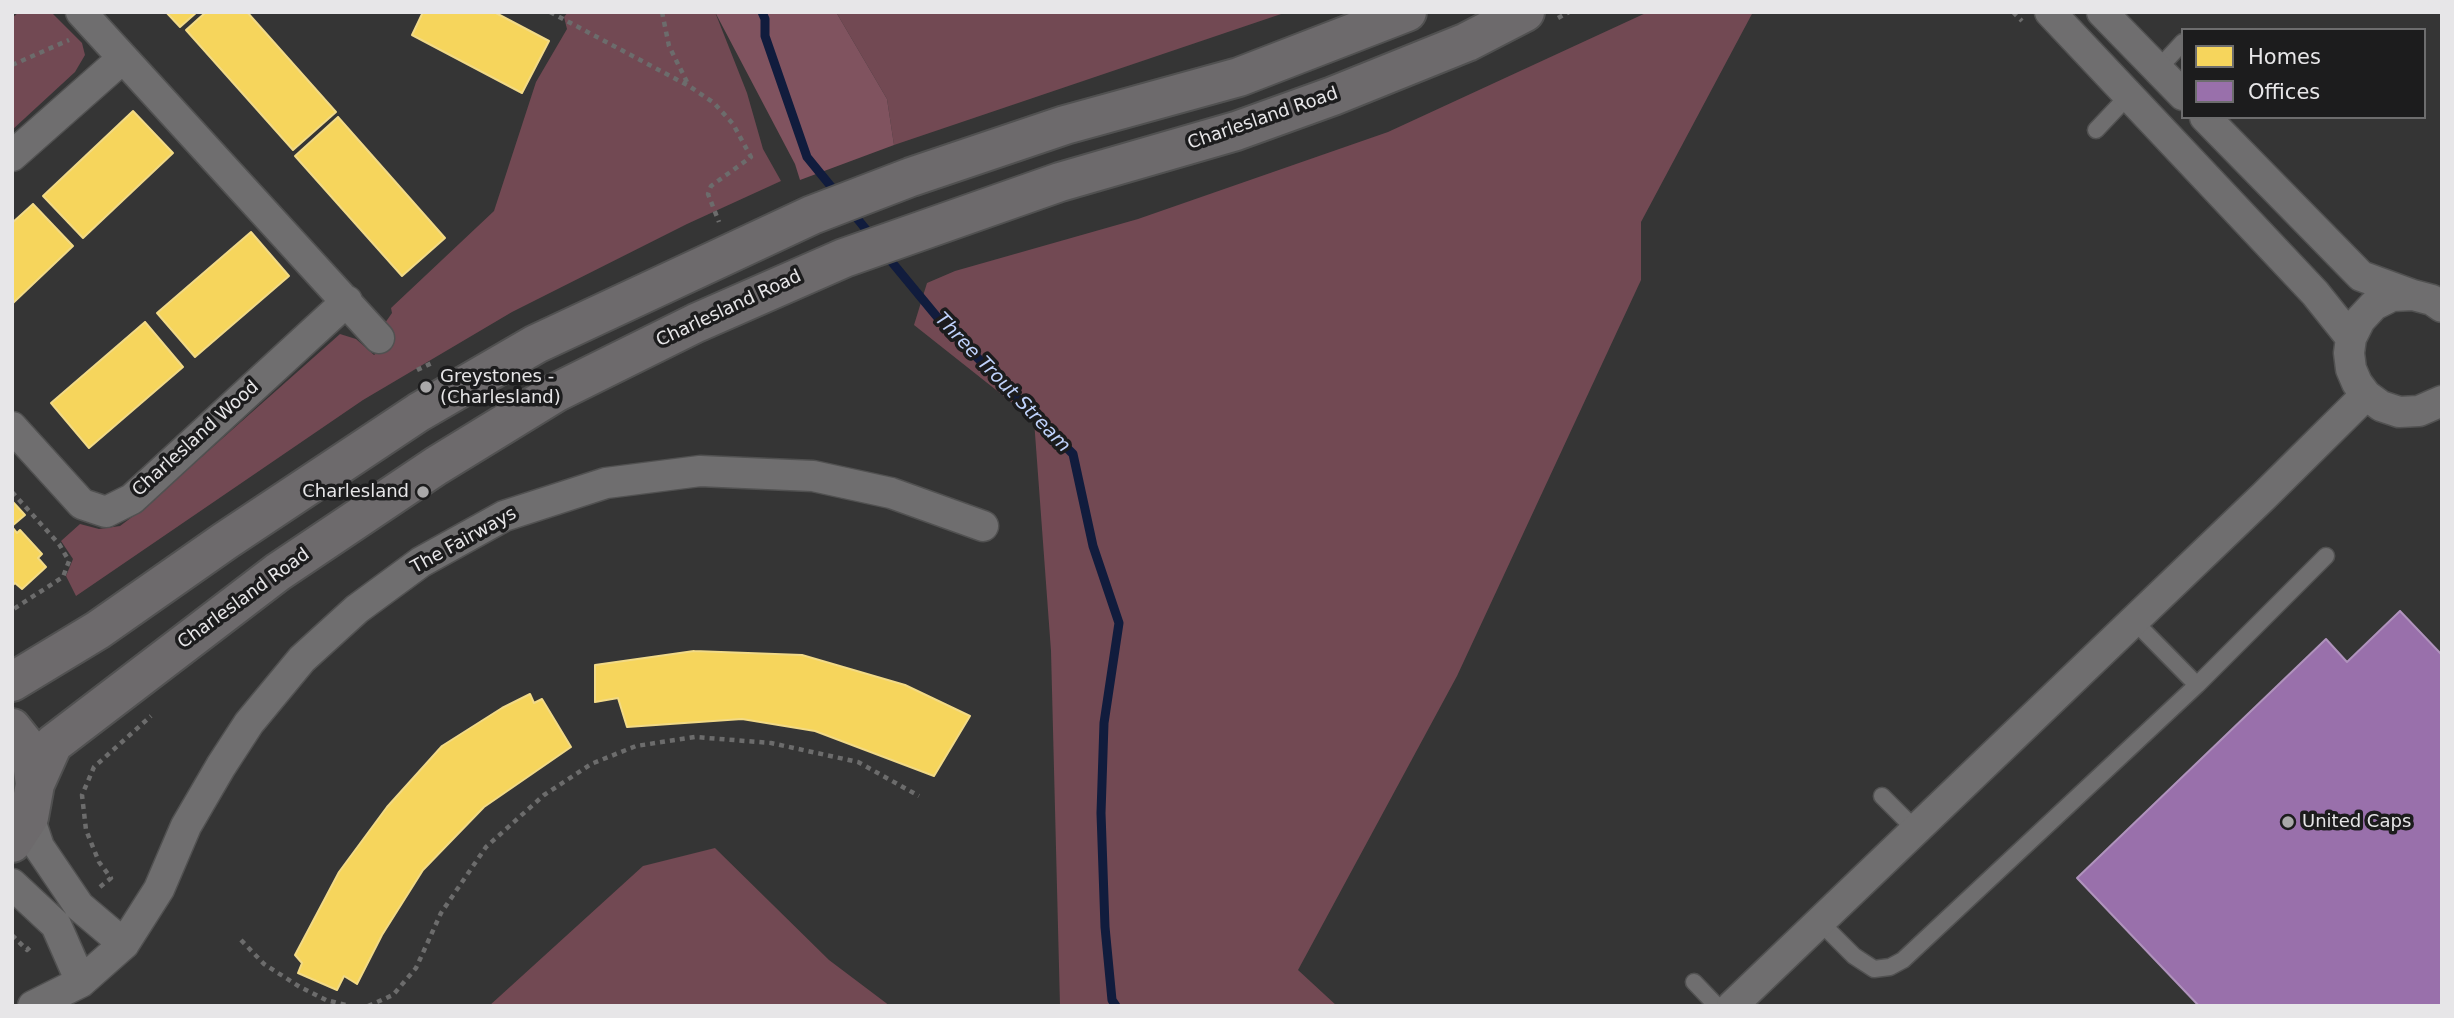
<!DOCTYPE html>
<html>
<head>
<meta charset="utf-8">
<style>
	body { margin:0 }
	#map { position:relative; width:2454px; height:1018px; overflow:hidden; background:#353535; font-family:"DejaVu Sans",sans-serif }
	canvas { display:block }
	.frame { position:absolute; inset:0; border:14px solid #e7e6e8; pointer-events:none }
	.legend { position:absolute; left:2181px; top:28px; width:245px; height:91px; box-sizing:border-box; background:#1c1c1d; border:2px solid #6d6d6e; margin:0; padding:9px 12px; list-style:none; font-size:21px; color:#e7e6e8 }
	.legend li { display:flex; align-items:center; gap:14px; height:35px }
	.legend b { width:35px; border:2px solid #6d6d6e }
</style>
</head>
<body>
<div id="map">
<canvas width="2454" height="1018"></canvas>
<div class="frame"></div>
<ul class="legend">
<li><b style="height:19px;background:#f6d55c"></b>Homes</li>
<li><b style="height:19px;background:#9970ab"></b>Offices</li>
</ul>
</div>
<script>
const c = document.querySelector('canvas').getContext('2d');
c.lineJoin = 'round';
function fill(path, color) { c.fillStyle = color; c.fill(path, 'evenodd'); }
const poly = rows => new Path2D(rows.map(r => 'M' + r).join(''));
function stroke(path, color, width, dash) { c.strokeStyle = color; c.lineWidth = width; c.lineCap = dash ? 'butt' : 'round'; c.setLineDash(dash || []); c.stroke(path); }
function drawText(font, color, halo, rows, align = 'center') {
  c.font = font + ' "DejaVu Sans",sans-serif'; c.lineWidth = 7; c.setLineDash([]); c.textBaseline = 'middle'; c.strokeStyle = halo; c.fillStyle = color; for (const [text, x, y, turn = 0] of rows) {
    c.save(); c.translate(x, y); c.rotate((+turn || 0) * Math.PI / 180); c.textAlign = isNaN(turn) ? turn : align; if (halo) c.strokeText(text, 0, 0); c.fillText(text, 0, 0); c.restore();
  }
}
const green = poly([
	[19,12,51,12,82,43,85,55,75,72,12,130,12,18],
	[568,12,715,12,747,93,763,149,781,181,687,224,512,312,363,400,76,596,66,576,73,559,61,541,80,524,99,529,120,526,144,508,340,334,356,339,374,355,395,337,385,323,392,313,391,308,494,211,536,82,567,29,564,17],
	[836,12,1287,12,894,145,887,99],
	[1648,12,1753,12,1641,222,1641,280,1457,676,1298,970,1337,1006,1060,1006,1051,651,1034,420,914,325,927,283,955,271,1138,219,1388,132],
	[715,848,829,960,890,1006,489,1006,643,866]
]);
const forest = poly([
	[715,12,836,12,887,99,894,145,800,180,795,164]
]);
const homes = poly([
	[166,12,197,12,180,27,166,12],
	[206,12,247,12,336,112,293,150,186,30,206,12],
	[423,12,494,12,549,41,522,93,412,35,423,12],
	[133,111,173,153,83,238,43,196,133,111],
	[338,117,445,238,402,276,295,156,338,117],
	[33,204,73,246,12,304,12,223,33,204],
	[251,232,289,276,195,357,157,313,251,232],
	[145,322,183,367,89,448,51,403,145,322],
	[13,502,25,515,12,526,12,503,13,502],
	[12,527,17,533,20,530,42,554,38,558,46,567,22,589,15,583,12,586,12,527],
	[694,651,802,655,905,685,970,716,934,776,815,731,742,719,627,727,618,698,595,702,595,665,694,651],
	[530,694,534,703,542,699,571,747,484,807,423,870,382,935,357,984,344,976,337,990,298,973,302,963,295,955,339,872,387,807,442,746,502,708,530,694]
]);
const offices = poly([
	[2400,611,2442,655,2442,1006,2199,1006,2077,878,2326,639,2347,662,2400,611]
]);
const stream = poly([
	[762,12,765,19,765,36,807,157,838,195],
	[851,211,873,238],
	[886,255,938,318,1073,454,1093,546,1119,623,1104,723,1101,813,1105,927,1112,1000,1116,1006]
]);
const path = poly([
	[550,12,689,86,714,103,733,124,751,157,711,186,708,194,719,222],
	[662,12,669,46,689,86],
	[2013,12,2022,21],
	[1558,18,1569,12],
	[12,65,69,40],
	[417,370,434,362],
	[12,492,59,544,69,561,63,577,12,610],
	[100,887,111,878,99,862,86,830,82,795,94,767,151,716],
	[12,935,27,950,32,945],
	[241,940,264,964,300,987,326,1000,350,1006],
	[368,1006,393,995,416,968,441,913,486,847,544,795,591,764,636,746,695,737,771,743,858,762,919,796]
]);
const lane = poly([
	[2158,69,2183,42],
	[2096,130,2129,95],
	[2134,621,2197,685],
	[1882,796,1916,830],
	[1820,922,1854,956,1874,969,1890,967,1903,960,2197,685,2326,556],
	[1694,982,1717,1006]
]);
const street = poly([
	[81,12,379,338],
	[2050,12,2315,293,2351,338],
	[2102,12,2183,95],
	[2205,117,2361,276,2413,295],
	[12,156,123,58],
	[2442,307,2432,300,2413,295,2392,296,2374,305,2360,320,2351,338,2349,353,2351,369,2357,383,2366,395,2381,406,2399,412,2419,411,2442,401],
	[12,427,82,504,106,512,132,499,347,301],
	[29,817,39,847,79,906,124,944],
	[12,884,56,925,81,982],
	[33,1006,81,982,124,944,159,889,186,826,221,766,249,723,302,659,357,609,421,562,504,516,606,483,700,471,813,476,891,493,983,526],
	[1732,1006,2264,496,2366,395]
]);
const secondary = poly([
	[12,682,98,630,225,541,419,412,536,344,812,215,911,177,1065,125,1239,77,1407,12],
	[12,728,24,743,32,763,35,784,29,817,12,843],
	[35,784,53,744,278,572,436,466,555,393,696,323,844,258,1060,182,1236,131,1333,96,1467,42,1525,12]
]);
const markers = [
	[426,387,7,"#a9a8a9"],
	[423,492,7,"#a9a8a9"],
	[2288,822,7,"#a9a8a9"]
];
const streetNames = [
	["Charlesland Road",1263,119,-19],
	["Charlesland Road",729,309,-25],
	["Charlesland Wood",196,439,-42],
	["The Fairways",464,541,-29],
	["Charlesland Road",244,599,-36]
];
const poiNames = [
	["Greystones -",440,377],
	["(Charlesland)",440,398],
	["Charlesland",409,492,"right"],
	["United Caps",2302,822]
];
const waterNames = [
	["Three Trout Stream",1002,383,46]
];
fill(green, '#724953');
fill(forest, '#80535f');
fill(homes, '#f6d55c');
stroke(homes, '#f2da86', 2);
fill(offices, '#9970ab');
stroke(offices, '#b093bd', 2);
stroke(stream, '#111c3d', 9);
stroke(lane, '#515151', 19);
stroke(street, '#515151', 33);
stroke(secondary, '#515151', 42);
stroke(path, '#6c6c6c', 4.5, [5, 5]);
stroke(lane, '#6f6e6f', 16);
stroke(street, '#6f6e6f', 30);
stroke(secondary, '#6d6a6c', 38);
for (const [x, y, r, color] of markers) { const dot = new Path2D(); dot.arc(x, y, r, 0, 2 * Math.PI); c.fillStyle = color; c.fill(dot); stroke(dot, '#1c1c1d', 2.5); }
drawText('18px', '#e7e6e8', '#1c1c1d', streetNames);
drawText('18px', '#e7e6e8', '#1c1c1d', poiNames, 'left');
drawText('italic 19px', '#bfd2fb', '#1c1c1d', waterNames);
</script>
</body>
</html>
